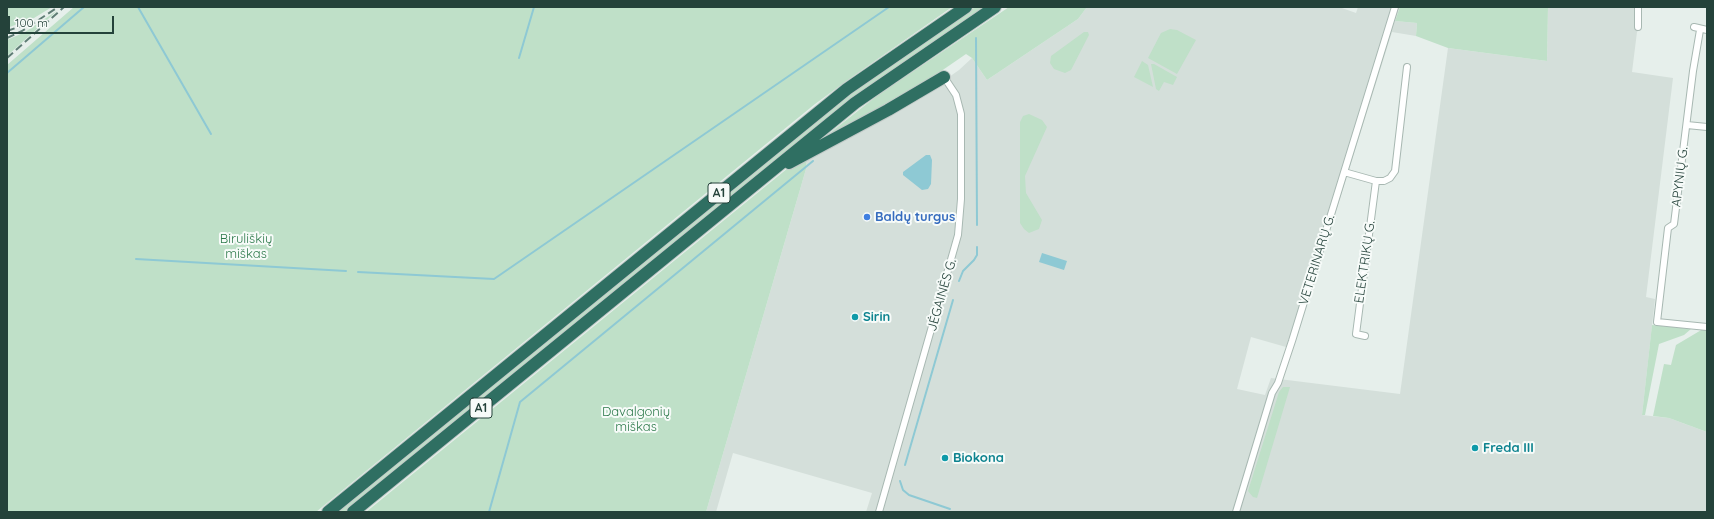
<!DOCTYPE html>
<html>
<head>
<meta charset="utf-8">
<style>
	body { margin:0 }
	#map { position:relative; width:1714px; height:519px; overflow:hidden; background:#e6efeb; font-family:Quicksand,sans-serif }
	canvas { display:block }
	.frame { position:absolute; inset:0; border:8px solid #24423a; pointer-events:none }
	.scale { position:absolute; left:8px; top:16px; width:106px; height:18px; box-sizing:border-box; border:2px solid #24423a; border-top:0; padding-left:5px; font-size:12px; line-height:14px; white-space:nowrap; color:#24423a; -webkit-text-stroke:3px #f7fbf9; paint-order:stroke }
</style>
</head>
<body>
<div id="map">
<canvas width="1714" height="519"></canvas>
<div class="frame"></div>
<div class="scale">100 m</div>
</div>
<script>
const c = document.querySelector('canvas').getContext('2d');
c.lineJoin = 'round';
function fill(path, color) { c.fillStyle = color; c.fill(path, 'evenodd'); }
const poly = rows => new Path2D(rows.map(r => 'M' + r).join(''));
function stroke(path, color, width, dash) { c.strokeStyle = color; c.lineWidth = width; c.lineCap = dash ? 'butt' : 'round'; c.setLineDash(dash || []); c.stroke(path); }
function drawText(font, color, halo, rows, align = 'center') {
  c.font = font + ' Quicksand,sans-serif'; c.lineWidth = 4; c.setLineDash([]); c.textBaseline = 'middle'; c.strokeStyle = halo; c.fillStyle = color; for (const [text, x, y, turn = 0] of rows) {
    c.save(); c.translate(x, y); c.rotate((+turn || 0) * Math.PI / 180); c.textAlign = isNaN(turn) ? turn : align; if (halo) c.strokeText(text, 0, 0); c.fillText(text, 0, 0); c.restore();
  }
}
const built = poly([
	[1087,7,1339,7,1356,13,1358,7,1400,7,1395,21,1417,23,1416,36,1392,32,1293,349,1251,337,1237,389,1265,395,1271,378,1400,394,1448,48,1547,61,1548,7,1642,7,1642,26,1637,32,1632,72,1673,78,1646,297,1655,299,1642,415,1669,418,1707,432,1707,512,866,512,872,493,733,453,716,512,706,512,806,169,807,156,925,94,959,70,972,58,987,80,1078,19]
]);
const green = poly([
	[7,7,52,7,34,18,7,28],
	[74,7,952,7,852,77,815,104,316,512,7,512,7,65],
	[975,7,987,7,598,307,346,512,335,512,864,83],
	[1009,7,1087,7,1078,19,987,80,972,58,966,54,934,76,924,87,816,144,878,95],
	[1400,7,1548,7,1547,61,1448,48,1416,36,1417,23,1395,21],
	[58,10,7,56,7,40,25,32],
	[1170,29,1177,30,1196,40,1177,74,1148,58,1161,33],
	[1084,32,1088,32,1089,35,1071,70,1065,73,1054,69,1050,63,1051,56],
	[1142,61,1148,65,1153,87,1134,77],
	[1151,64,1154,64,1177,77,1173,85,1164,82,1159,91,1156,89],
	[1029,114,1042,120,1047,127,1025,176,1026,193,1042,220,1039,229,1029,233,1024,229,1020,223,1020,122,1023,116],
	[807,156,806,169,706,512,366,512,788,168],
	[1652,325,1691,329,1684,335,1659,344,1645,415,1642,415],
	[1703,329,1707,330,1707,432,1669,418,1653,416,1664,364,1671,365,1676,345],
	[1283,387,1290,387,1257,498,1253,497,1248,491,1279,392]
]);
const water = poly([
	[926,155,930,155,932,160,931,184,928,189,922,190,903,175,903,172],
	[1042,253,1067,261,1064,270,1039,262]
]);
const stream = poly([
	[138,7,211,134],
	[976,38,977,225],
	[519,58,534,7],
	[7,73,84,7],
	[136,259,346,271],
	[358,272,494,279,889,7],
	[959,281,963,271,974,260,977,255,977,247],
	[905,465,953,300],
	[900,481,903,490,909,495,950,509],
	[489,512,520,402,813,161]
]);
const street = poly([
	[1638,27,1638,7],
	[1694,27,1707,30],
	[1700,30,1693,71,1674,224,1668,228,1657,322,1707,327],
	[1687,125,1707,127],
	[1344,172,1376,181,1356,334,1365,336],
	[1376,181,1384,181,1390,178,1395,171,1407,67],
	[879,512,958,235,961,199,961,114,956,95,944,77],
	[1236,512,1272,393,1278,383,1292,341,1395,7]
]);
const highway = poly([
	[789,163,888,110,944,77],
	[328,512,847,89,966,7],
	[353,512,855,103,995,7]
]);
const rail = poly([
	[7,31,24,25],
	[7,38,22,31,55,9],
	[7,58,64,7]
]);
const markers = [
	[867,217,4,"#3f7fe0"],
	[855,317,4,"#0f9aa8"],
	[1475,448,4,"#0f9aa8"],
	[945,458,4,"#0f9aa8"]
];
const shields = [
	[719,193,22],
	[481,408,22]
];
const shieldNames = [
	["A1",719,193],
	["A1",481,408]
];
const streetNames = [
	["APYNIŲ G.",1680,177,-83],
	["VETERINARŲ G.",1317,260,-73],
	["ELEKTRIKŲ G.",1365,262,-82],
	["JĖGAINĖS G.",942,295,-74]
];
const shopNames = [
	["Baldų turgus",875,217]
];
const parkNames = [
	["Biruliškių",246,239],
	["miškas",246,254],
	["Davalgonių",636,412],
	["miškas",636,427]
];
const cultureNames = [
	["Sirin",863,317],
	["Freda III",1483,448],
	["Biokona",953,458]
];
fill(built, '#d4dfda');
fill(green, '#bfe0c8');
fill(water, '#8ec9d4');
stroke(stream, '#8ec9d4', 2);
stroke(street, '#a8b8b2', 8);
stroke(highway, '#c2cac8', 14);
stroke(street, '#fff', 6);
stroke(highway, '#2f6f62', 12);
stroke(rail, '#5f7d75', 2, [8, 4]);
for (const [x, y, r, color] of markers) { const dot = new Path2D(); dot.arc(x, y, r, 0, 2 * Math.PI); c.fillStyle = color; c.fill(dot); stroke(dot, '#f7fbf9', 1.5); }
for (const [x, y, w] of shields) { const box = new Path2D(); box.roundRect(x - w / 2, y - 10, w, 20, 3); c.fillStyle = '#f7fbf9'; c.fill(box); stroke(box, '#24423a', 1); }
drawText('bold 12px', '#24423a', null, shieldNames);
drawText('13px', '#24423a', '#f7fbf9', streetNames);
drawText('bold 13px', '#366cbe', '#f7fbf9', shopNames, 'left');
drawText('13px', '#2d7a4b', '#f7fbf9', parkNames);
drawText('bold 13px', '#0d838f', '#f7fbf9', cultureNames, 'left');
</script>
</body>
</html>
